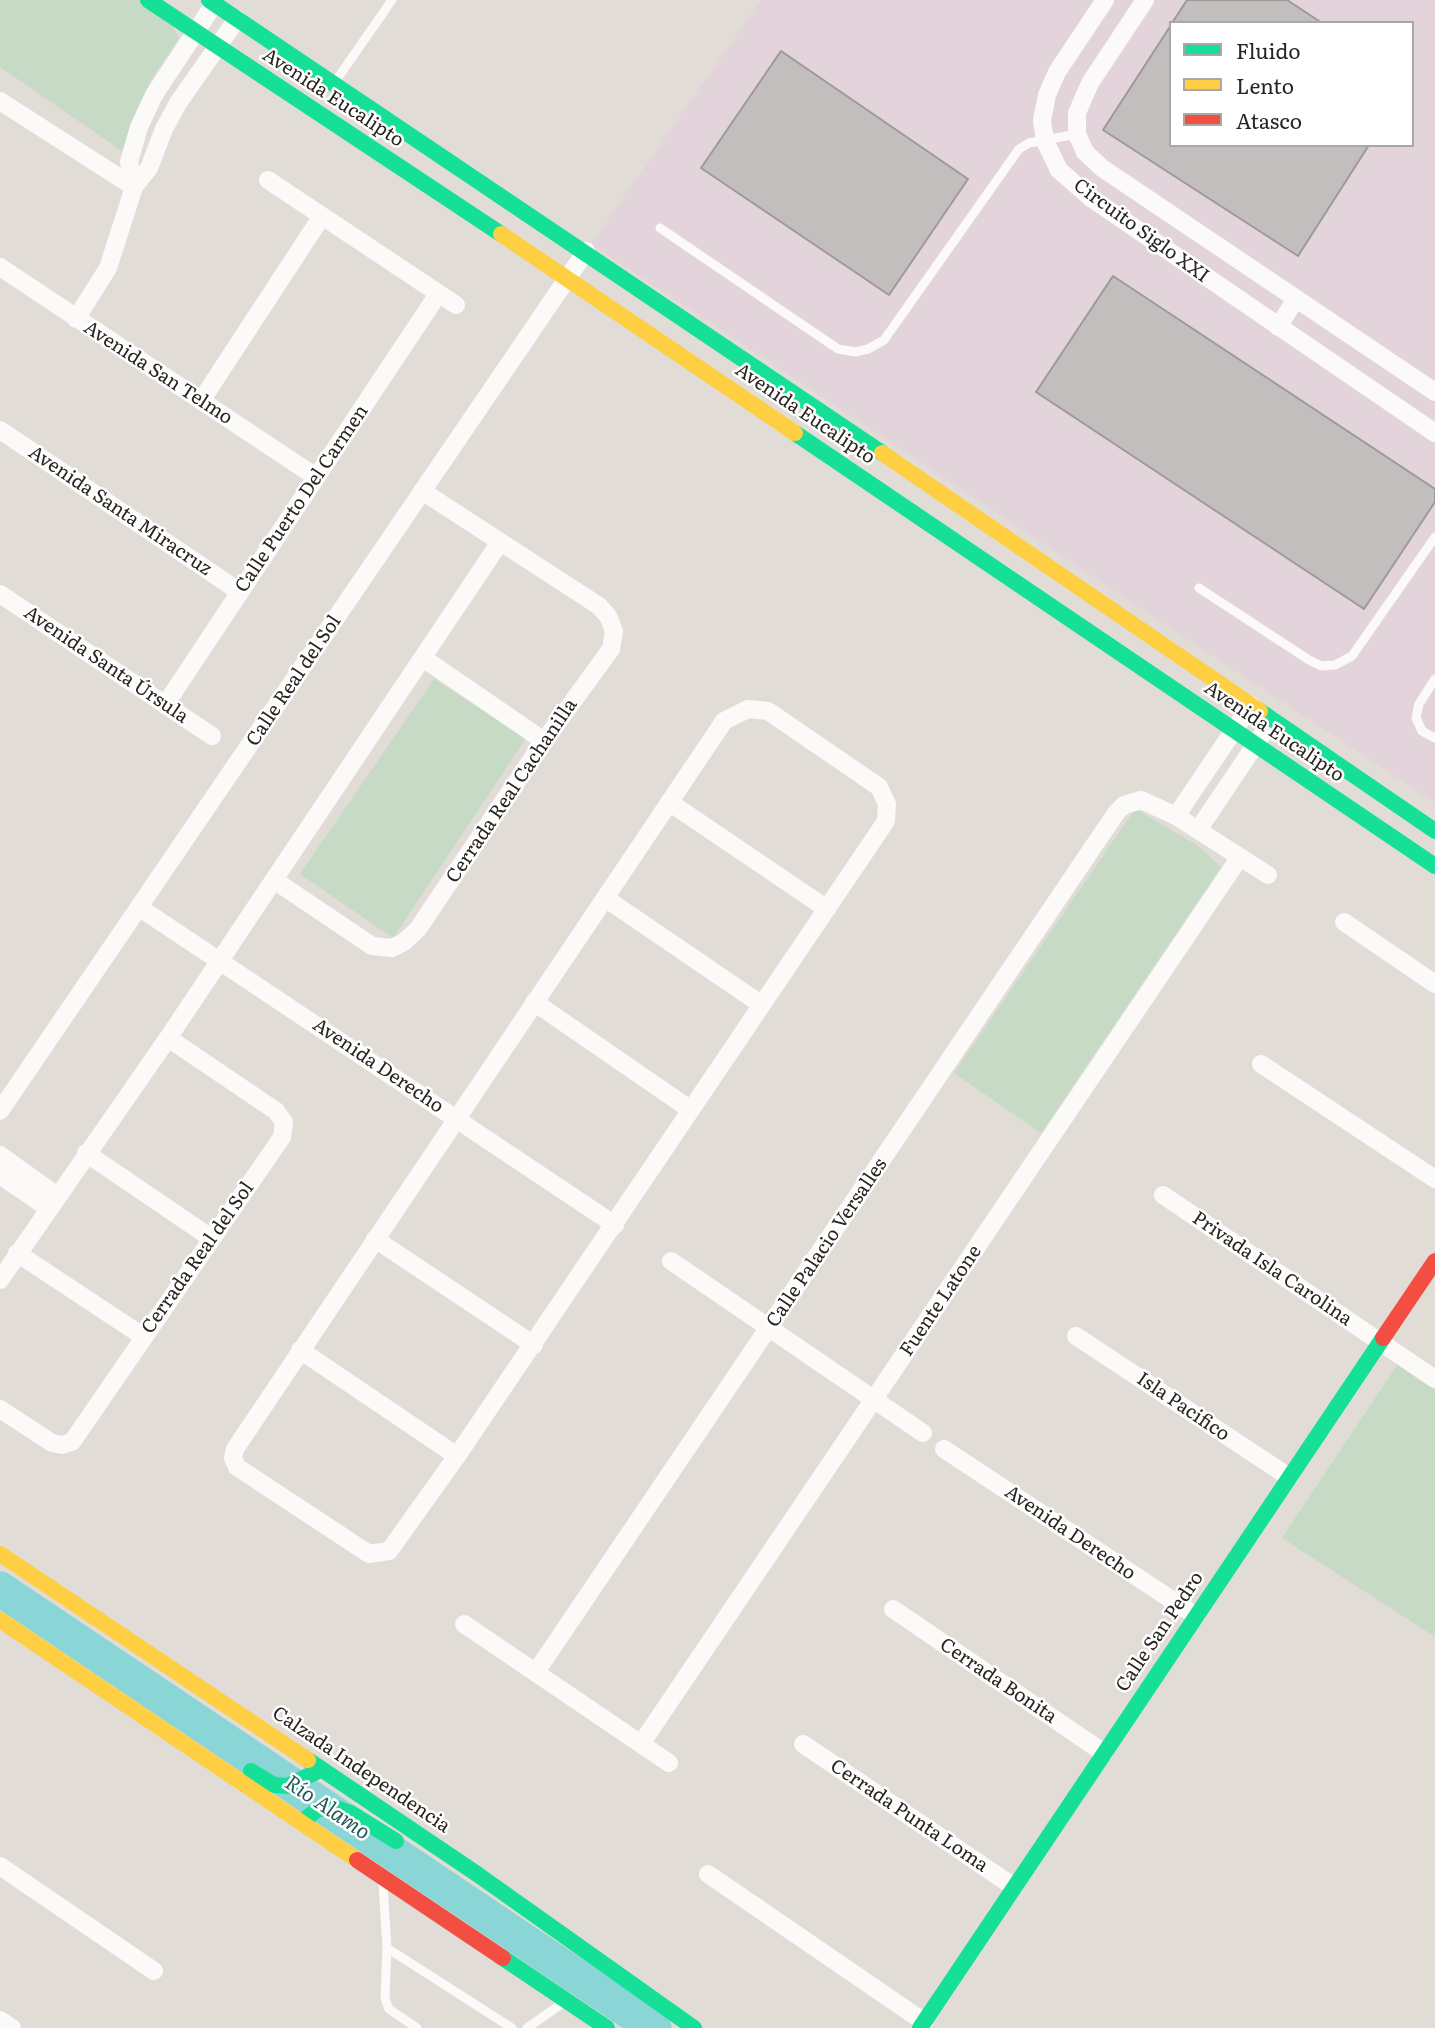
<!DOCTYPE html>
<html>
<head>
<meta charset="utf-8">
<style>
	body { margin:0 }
	#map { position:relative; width:1435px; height:2028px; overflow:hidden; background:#e2dcd7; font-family:Literata,serif }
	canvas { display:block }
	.legend { position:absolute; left:1169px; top:21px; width:245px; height:126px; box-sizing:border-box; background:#fff; border:2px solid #a9a8a6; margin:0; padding:9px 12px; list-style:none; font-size:21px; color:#282521 }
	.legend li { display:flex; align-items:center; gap:14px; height:35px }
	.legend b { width:35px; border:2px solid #a9a8a6 }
</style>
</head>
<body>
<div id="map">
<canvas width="1435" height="2028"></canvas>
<ul class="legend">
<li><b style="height:9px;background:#16e098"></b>Fluido</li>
<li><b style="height:9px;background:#ffcf43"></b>Lento</li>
<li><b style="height:9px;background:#f24e42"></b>Atasco</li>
</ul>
</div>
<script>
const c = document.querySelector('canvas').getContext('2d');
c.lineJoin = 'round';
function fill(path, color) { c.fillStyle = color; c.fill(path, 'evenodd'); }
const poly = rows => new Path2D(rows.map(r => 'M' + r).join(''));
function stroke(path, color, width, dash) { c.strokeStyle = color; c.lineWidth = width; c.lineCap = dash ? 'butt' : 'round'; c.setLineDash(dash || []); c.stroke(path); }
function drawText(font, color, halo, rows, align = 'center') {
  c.font = font + ' Literata,serif'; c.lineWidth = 5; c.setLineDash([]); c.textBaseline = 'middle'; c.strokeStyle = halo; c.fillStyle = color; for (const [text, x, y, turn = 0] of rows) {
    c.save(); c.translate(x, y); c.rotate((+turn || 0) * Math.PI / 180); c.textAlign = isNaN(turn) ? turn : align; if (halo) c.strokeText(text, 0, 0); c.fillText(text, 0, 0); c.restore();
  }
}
const industrial = poly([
	[761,0,1435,0,1435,803,591,244],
	[1171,23,1412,23,1412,145,1171,145]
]);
const green = poly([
	[0,0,142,0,168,17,179,38,151,80,122,151,0,67],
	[434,679,526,738,393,938,300,874],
	[1135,809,1197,845,1221,867,1041,1133,954,1073],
	[1398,1364,1435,1389,1435,1637,1282,1538]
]);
const river = poly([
	[0,1589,654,2028]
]);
const building = poly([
	[1187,0,1287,0,1322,23,1172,23,1187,0],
	[1171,25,1171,145,1369,145,1298,256,1103,130,1171,25],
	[781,51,968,179,889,295,701,168,781,51],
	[1113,276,1435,489,1435,502,1364,609,1036,392,1113,276]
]);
const lane = poly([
	[335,82,392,0],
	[660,228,838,349,855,352,868,349,884,340,1019,149,1029,143,1077,134],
	[1199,588,1309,660,1321,666,1335,665,1352,656,1435,537],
	[1435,679,1419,704,1416,718,1422,731,1435,738],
	[383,1885,387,1948,385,1998,389,2009,417,2028],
	[387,1948,512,2028],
	[527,2028,563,2003]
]);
const street = poly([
	[1105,0,1057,72,1047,95,1042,120,1045,141,1059,170,1091,198,1435,433],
	[1145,0,1090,83,1077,113,1077,134,1085,152,1102,168,1435,392],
	[0,101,134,187],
	[268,180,456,305],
	[134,187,129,162,139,127,154,95,214,4],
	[0,267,316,477],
	[76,319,108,268,134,187,149,168,164,129,178,103,237,19],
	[1278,327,1296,299],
	[201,401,322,216],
	[0,430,240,592],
	[0,594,212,736],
	[423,658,544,741],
	[165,705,438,294],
	[748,709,768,711,879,787,887,804,886,821,457,1456,389,1551,369,1554,237,1467,233,1458,235,1449,724,721,748,709],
	[669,802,827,909],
	[1176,816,1251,705],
	[1198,830,1272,720],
	[274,880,372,946,392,948,404,942,418,929,544,741,611,649,614,631,608,616,599,606,422,491],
	[605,898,762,1005],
	[140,908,615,1225],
	[1344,922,1435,984],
	[534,1002,691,1110],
	[1261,1064,1435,1179],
	[0,1111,586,251],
	[86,1153,211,1238],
	[0,1155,56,1195],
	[0,1175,48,1208],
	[1163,1195,1435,1379],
	[375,1239,534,1345],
	[17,1253,144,1337],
	[671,1261,923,1433],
	[0,1280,168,1038,500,542],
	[1076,1336,1289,1477],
	[300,1350,457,1456],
	[0,1409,52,1443,62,1445,72,1442,282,1137,284,1122,276,1111,168,1038],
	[944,1449,1196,1616],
	[893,1609,1104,1753],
	[464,1624,669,1763],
	[536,1672,1116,813,1124,805,1141,800,1176,816,1268,875],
	[641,1744,1240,857],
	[803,1744,1014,1887],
	[0,1866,154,1971],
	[708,1874,924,2022],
	[0,2020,12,2028]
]);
const fast = poly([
	[148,0,501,234],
	[209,0,882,453],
	[795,433,1435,866],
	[1260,711,1435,831],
	[308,1760,477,1874,694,2028],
	[251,1771,274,1785,288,1786,322,1769],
	[302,1822,318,1809,333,1807,351,1813,396,1841],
	[503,1958,607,2028],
	[920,2028,1383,1338]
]);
const slow = poly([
	[501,234,795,433],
	[882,453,1260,711],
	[0,1554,308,1760],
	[0,1620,357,1860]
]);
const jam = poly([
	[1383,1338,1435,1261],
	[357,1860,503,1958]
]);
const streetNames = [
	["Avenida Eucalipto",333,98,33],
	["Circuito Siglo XXI",1141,231,36],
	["Avenida San Telmo",158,373,33],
	["Avenida Eucalipto",805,414,34],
	["Calle Puerto Del Carmen",302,499,-56],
	["Avenida Santa Miracruz",120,511,34],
	["Avenida Santa Úrsula",106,665,34],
	["Calle Real del Sol",294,681,-56],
	["Avenida Eucalipto",1274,732,34],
	["Cerrada Real Cachanilla",512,791,-56],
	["Avenida Derecho",378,1066,34],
	["Calle Palacio Versalles",827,1243,-56],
	["Cerrada Real del Sol",198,1258,-55],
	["Privada Isla Carolina",1272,1269,34],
	["Fuente Latone",941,1301,-56],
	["Isla Pacifico",1183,1407,34],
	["Avenida Derecho",1070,1533,34],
	["Calle San Pedro",1160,1632,-56],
	["Cerrada Bonita",998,1681,34],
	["Calzada Independencia",361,1770,34],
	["Cerrada Punta Loma",909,1816,34]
];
const waterNames = [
	["Río Alamo",327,1808,34]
];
fill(industrial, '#e2d4da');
fill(green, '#c6dac6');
stroke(river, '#8ad6d6', 35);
fill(building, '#c2bebe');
stroke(building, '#9d9999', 2);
stroke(lane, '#fbfaf9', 9);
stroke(street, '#fbfaf9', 18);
stroke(fast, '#16e098', 16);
stroke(slow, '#ffcf43', 16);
stroke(jam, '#f24e42', 16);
drawText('19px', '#282521', '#fff', streetNames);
drawText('italic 21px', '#275858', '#fff', waterNames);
</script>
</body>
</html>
